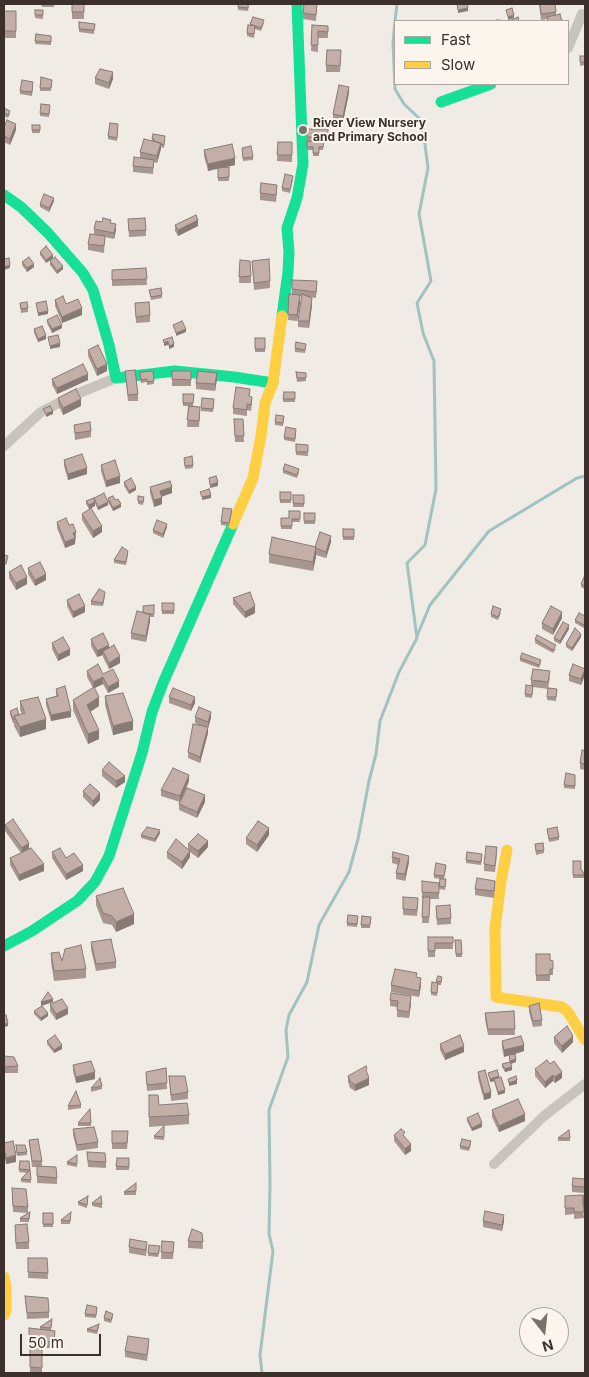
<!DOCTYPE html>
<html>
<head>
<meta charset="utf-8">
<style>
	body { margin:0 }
	#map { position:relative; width:589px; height:1377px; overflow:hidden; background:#f0ebe5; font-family:Inter,sans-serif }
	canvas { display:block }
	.frame { position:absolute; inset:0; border:5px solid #3b302b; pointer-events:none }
	.legend { position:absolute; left:394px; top:20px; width:175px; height:65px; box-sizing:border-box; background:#fbf5ee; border:1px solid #aea6a0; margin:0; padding:6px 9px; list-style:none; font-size:15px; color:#3b302b }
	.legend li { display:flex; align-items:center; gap:10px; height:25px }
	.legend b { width:25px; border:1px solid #aea6a0 }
	.north { position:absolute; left:519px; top:1307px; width:50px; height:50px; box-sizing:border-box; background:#fbf5ee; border:1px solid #aea6a0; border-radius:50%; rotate:164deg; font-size:14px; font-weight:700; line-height:20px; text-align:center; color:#3b302b }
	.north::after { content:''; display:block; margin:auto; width:18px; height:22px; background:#7a716c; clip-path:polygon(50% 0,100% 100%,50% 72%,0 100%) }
	.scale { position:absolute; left:20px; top:1334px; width:81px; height:22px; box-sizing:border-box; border:2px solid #3b302b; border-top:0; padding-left:6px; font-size:15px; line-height:18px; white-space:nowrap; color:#3b302b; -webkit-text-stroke:4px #fbf5ee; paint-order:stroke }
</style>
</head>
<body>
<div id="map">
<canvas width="589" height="1377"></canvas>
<div class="frame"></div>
<ul class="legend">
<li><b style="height:6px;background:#16e098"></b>Fast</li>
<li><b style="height:6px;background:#ffcf43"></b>Slow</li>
</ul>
<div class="north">N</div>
<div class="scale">50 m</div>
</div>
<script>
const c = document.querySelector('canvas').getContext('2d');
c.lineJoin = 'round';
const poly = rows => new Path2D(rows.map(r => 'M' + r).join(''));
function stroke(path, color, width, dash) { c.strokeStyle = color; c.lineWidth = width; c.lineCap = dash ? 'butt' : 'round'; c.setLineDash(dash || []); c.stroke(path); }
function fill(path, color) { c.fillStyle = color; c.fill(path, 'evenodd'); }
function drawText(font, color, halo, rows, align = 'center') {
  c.font = font + ' Inter,sans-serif'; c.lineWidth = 4; c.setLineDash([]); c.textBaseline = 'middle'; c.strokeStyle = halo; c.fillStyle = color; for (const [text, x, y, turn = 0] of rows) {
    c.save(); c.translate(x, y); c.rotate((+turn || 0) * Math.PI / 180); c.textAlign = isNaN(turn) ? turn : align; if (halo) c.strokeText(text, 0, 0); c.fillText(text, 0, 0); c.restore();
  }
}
const stream = poly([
	[395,21,397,4],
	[417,636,430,605,489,531,577,478,585,476],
	[262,1373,260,1355,273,1251,269,1234,270,1186,269,1110,288,1057,286,1030,289,1015,307,982,319,925,349,872,358,839,369,781,376,754,380,721,399,672,417,638,407,563,425,545,436,489,434,361,423,333,417,303,431,281,419,214,428,168,422,121,404,104,395,89,393,42,395,22]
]);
const street = poly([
	[568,48,582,14,585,15],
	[4,446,41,412,74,395,116,378],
	[494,1164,544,1116,585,1084]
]);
const fast = poly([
	[441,102,491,84],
	[4,195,21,207,48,233,83,273,93,290,109,345,116,378,175,371,234,377,273,383],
	[282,316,288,272,289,252,287,228,297,198,303,164,297,4],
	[4,946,32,931,77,901,95,882,109,856,142,753,152,712,163,683,233,524]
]);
const slow = poly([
	[233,524,253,478,261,436,265,403,273,383,282,316],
	[507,850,501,881,495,929,496,997,562,1007,568,1012,585,1040],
	[4,1277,6,1287,6,1311,4,1315]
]);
const wall = poly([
	[41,4,54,4,54,7,42,7],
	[72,4,84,4,84,19,72,19],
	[249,4,248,11,238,10,238,7],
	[317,4,316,21,303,19,303,13],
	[539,4,556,12,556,15,562,21,547,21,547,19,541,20],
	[43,10,43,19,35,18,35,15],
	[16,11,16,38,4,38,4,22],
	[79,22,95,24,94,34,79,32],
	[264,23,261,31,255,29,254,38,247,36,247,33,250,24],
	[312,25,328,26,328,38,318,38,318,52,311,51],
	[36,34,51,36,51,45,35,44],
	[580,56,585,56,585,65,580,66],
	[341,57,340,72,326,72,326,65],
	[41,77,52,83,51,91,40,91],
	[95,78,113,79,109,89,95,84],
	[33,85,32,96,20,94,20,91],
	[349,93,343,122,333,120,333,114],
	[50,108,49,117,40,116,40,113],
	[4,110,10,114,8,118,4,116],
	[32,125,40,125,40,133,32,133],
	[4,127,16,130,10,145,4,142],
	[118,127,117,141,108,139,108,136],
	[307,129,328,129,328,143,324,143,323,150,319,150,319,156,313,156,313,150,307,150],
	[153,134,165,139,164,148,161,147,157,163,154,162,153,174,133,172,133,166,140,158,140,152,152,141],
	[278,142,292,142,292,162,277,161],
	[242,148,253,157,253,160,243,161],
	[204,150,235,165,219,168,229,167,229,181,218,181,218,168,208,171,204,156],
	[293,179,290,193,282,191,282,188],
	[277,192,276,202,260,200,260,193],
	[54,201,49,212,40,207,40,204],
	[128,219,146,230,146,236,129,237],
	[102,222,111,223,116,230,114,239,105,237,104,253,88,250,88,244,94,234,94,229],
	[175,225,198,226,178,236,175,231],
	[40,252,53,258,46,263,40,255],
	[240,260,251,276,251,283,239,283],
	[50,261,63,269,57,274,50,265],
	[252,261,270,281,270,288,254,290],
	[22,262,34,267,27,272,22,265],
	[146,268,147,285,112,286,112,270],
	[292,280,317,288,316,298,309,297,312,305,309,328,298,327,298,321,302,297,300,296,300,302,297,321,288,320,289,294,292,294],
	[149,290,162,295,162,298,151,300],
	[55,300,66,304,82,315,62,323,55,306],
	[20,303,28,308,28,312,21,313],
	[135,303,150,315,150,322,136,323],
	[47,320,62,328,52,333,47,323],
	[34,329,46,339,38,342,34,333],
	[265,338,265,352,255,352,255,349],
	[306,347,305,353,295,352,295,348],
	[88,350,107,371,97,376,88,356],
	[125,371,138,394,138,401,128,401],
	[153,371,154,384,147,385,147,382,141,383,140,372],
	[172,371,191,371,191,386,172,386],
	[296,372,306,373,306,381,297,382],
	[52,379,88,380,57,394,52,385],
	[217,379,215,391,196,389,196,383],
	[295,392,295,402,283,402,283,399],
	[183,394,194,394,193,406,200,414,199,427,187,427,188,406,183,406],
	[250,396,252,403,251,411,247,410,247,416,233,414,233,408],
	[58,398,81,406,63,415,58,404],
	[214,399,213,412,201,411,201,408],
	[234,419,243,419,244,442,235,442],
	[284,419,283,426,275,425,275,422],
	[74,425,91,431,91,437,75,440],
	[296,432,295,442,284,440,284,437],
	[296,444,308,445,308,456,296,455],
	[184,458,193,465,193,468,185,469],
	[64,460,87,474,68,480,64,466],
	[101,465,120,483,106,487,101,471],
	[283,470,299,472,297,478,283,473],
	[124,482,136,490,129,494,124,486],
	[150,487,172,493,161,497,162,504,154,507,150,493],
	[280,492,291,492,291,503,280,503],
	[304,495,304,507,293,507,293,503],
	[94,498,108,505,98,510,95,503,95,506,89,509,86,504,86,501],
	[108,498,121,507,113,511,108,502],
	[144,500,143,505,138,504,138,501],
	[300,511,300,522,292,522,292,529,281,529,281,518,289,518],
	[232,512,229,526,221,525,221,522],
	[304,513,315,513,315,524,304,524],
	[82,514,102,532,93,538,82,520],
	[57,522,69,525,76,538,75,539,75,544,65,548,57,528],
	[167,527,163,538,153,533,153,530],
	[343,529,354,529,354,540,343,540],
	[331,542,326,558,316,555,313,571,269,563,269,554,315,547],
	[128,554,126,565,114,563,114,560],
	[28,568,46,580,35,586,28,574],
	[9,572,27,584,16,590,9,578],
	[585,575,585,589,581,587,581,584],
	[105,596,103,606,91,605,91,601],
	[233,598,255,613,245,618,233,604],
	[67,600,85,612,73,618,67,606],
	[162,603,174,603,174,614,162,614],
	[154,605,154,617,150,617,150,621,146,642,131,639,131,633,143,612],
	[501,613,498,620,491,617,491,614],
	[585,616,584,628,575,623,575,620],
	[562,618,553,635,542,629,542,623],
	[569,629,560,644,554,641,554,638],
	[581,637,572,651,566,647,566,644],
	[91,639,109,647,120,663,109,669,103,657,103,655,97,657,91,646],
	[535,639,556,649,553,653,535,643],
	[52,643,70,655,58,661,52,649],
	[520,658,541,663,539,668,520,661],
	[87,671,103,674,119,687,108,693,103,684,94,688,99,706,90,712,99,739,88,744,73,710,73,700,93,688,87,677],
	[569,675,585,675,581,685,569,681],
	[550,677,548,689,533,687,532,698,525,697,525,694,531,686,531,680],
	[548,688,557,689,556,701,547,700],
	[56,689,71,717,51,721,46,705,46,699,56,696],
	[105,696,133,730,113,735,105,705],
	[169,697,195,703,191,711,169,703],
	[20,701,46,729,20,737,14,726,14,723,13,723,10,714,10,711,19,715,22,714,20,710],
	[195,717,211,718,208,728,208,733,200,763,188,758,188,752,200,726,195,723],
	[585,751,585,770,580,769,580,763],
	[102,770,125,782,116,788,102,776],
	[575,775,575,789,564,788,564,785],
	[189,781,181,800,205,802,197,818,179,810,179,804,180,802,161,796,161,790],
	[83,791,100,800,93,807,83,797],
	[5,825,29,849,44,871,19,881,10,865,10,858,21,853,5,831],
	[547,829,559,837,559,840,549,842],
	[160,833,155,842,141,838,141,835],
	[269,835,257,852,246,844,246,838],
	[188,844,208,847,198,858,190,852,190,857,182,869,167,858,167,852,188,849],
	[535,844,544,850,544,853,536,855],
	[52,852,66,858,83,871,66,880,52,858],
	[393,852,409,862,405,881,396,879,396,873,398,865,392,863,392,857],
	[497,854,495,872,484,871,484,864],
	[482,857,481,865,466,863,466,860],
	[573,861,581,869,585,874,585,878,573,878],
	[446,868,444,879,446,883,445,890,439,889,440,879,434,878,434,875],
	[439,883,439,899,430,899,429,923,422,923,423,898,422,898,422,892],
	[495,887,494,898,475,895,475,889],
	[96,896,134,924,116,932,112,925,103,923,96,905],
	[418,905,417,916,403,915,403,909],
	[436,906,451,918,451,924,437,925],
	[362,916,371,917,370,928,361,928],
	[358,919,357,927,347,926,347,923],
	[428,937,453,937,453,949,435,949,435,957,428,957],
	[455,940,461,940,462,957,456,957],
	[91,942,116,962,116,968,96,971,91,949],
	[51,953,62,961,86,969,86,978,54,981,51,962],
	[536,954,553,961,553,975,550,975,550,981,536,981],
	[442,980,441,985,438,985,437,996,431,995,431,992,436,982,436,981],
	[391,985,421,985,419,997,391,992],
	[390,1000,411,1003,409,1018,397,1017,397,1007,390,1006],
	[50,1004,68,1014,56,1020,50,1011],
	[529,1006,542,1020,542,1026,533,1027,529,1012],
	[34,1011,48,1016,41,1021,34,1014],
	[514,1011,515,1035,488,1035,485,1019,485,1013],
	[554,1037,573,1042,562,1053,554,1043],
	[47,1041,62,1049,54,1053,47,1044],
	[502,1041,524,1051,515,1054,516,1062,511,1064,512,1070,505,1072,502,1067,502,1064,510,1062,509,1055,504,1057,502,1048],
	[440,1044,464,1052,445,1060,440,1050],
	[4,1056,18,1066,18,1073,4,1073],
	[550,1064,562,1078,555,1083,553,1081,545,1088,535,1076,535,1069],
	[73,1065,95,1079,76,1083,73,1071],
	[166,1068,167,1089,147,1091,146,1072],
	[478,1072,491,1098,484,1100,478,1078],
	[367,1073,369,1085,355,1091,350,1088,348,1082,348,1076],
	[488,1073,499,1078,505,1093,498,1095,494,1081,490,1082],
	[169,1076,188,1092,188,1099,171,1101],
	[102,1086,102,1089,91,1092,91,1088],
	[149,1095,159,1105,189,1115,189,1124,149,1127],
	[81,1105,81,1108,68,1110,68,1106],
	[90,1109,91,1126,78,1126,78,1123],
	[492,1110,525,1121,499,1132,492,1117],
	[467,1118,482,1127,472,1131,467,1121],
	[73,1129,98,1142,98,1148,77,1151,73,1135],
	[164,1130,164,1140,154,1139,154,1136],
	[569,1130,570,1141,558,1141,558,1138],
	[112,1131,128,1138,127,1149,112,1149],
	[394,1135,405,1137,411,1151,405,1155,394,1141],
	[29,1140,42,1161,42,1166,57,1178,57,1184,37,1183,37,1167,32,1167],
	[4,1143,16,1162,6,1164,4,1154],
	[471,1144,469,1151,460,1149,460,1146],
	[16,1145,27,1152,27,1155,17,1156],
	[87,1152,106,1162,106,1168,88,1167],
	[77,1155,77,1167,67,1165,67,1162],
	[129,1158,129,1170,116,1170,116,1166],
	[20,1161,29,1161,31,1183,21,1182,21,1179,27,1173,19,1172],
	[585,1179,585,1193,572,1192,572,1186],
	[136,1183,136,1195,124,1195,124,1192],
	[12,1188,28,1207,28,1213,30,1212,29,1222,20,1222,20,1218,28,1213,13,1212],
	[88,1196,87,1208,78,1205,78,1202],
	[565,1196,585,1196,585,1208,583,1208,584,1218,574,1219,574,1214,565,1215],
	[92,1203,102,1204,102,1208,92,1206],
	[43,1213,53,1213,53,1227,43,1227],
	[71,1216,70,1224,61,1224,61,1220],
	[483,1221,504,1221,502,1231,483,1227],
	[15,1232,29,1242,29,1249,16,1249],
	[202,1233,203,1249,188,1248,188,1241],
	[162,1241,174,1242,173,1259,161,1259],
	[129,1247,147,1248,146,1256,129,1253],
	[160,1250,158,1257,148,1256,148,1253],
	[47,1258,48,1279,28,1278,28,1272],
	[25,1296,49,1312,49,1318,27,1319],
	[97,1310,96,1318,85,1317,85,1314],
	[113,1317,111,1323,104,1321,104,1318],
	[52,1319,51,1330,55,1331,54,1348,42,1348,42,1373,30,1373,30,1348,29,1347,29,1328,40,1329,40,1327],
	[99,1327,97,1334,87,1332,87,1329],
	[149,1345,147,1361,125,1357,125,1351]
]);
const shadedWall = poly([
	[468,8,468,11,458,13,458,10],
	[514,15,514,18,508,20,508,17],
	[113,72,113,79,109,89,109,83],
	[349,87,349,93,343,122,343,116],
	[16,124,16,130,10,145,10,139],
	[161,143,161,149,157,163,157,156],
	[235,158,235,165,208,171,208,164],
	[54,198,54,201,49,212,49,208],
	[198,220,198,226,178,236,178,230],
	[116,224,116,230,114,239,114,233],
	[53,255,53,258,46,263,46,260],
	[34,264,34,267,27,272,27,268],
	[10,265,10,268,4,270,4,267],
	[63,266,63,269,57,274,57,271],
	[300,295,300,302,297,321,297,315],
	[312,298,312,305,309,328,309,321],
	[82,308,82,315,62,323,62,317],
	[48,311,48,314,38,316,38,313],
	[62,325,62,328,52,333,52,329],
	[186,329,186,332,176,336,176,333],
	[46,335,46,339,38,342,38,339],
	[168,341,168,345,164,346,164,343],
	[60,343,60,347,50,349,50,346],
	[174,344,174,347,169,349,169,346],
	[107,364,107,371,97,376,97,369],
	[217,373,217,379,215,391,215,384],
	[88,374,88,380,57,394,57,388],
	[81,399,81,406,63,415,63,408],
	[53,411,53,414,46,417,46,414],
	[87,468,87,474,68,480,68,474],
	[120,476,120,483,106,487,106,481],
	[218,482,218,486,210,488,210,485],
	[136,487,136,490,129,494,129,491],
	[172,487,172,493,160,497,160,491],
	[211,495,211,498,202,500,202,497],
	[162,498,162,504,154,507,154,500],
	[95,502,95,506,89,509,89,505],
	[108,502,108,505,98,510,98,507],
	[121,504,121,507,113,511,113,508],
	[167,524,167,527,163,538,163,534],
	[102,526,102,532,93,538,93,531],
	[76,532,75,544,65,548,65,542,73,533],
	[331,536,331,542,326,558,326,552],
	[316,547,316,557,313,571,313,562],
	[46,574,46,580,35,586,35,580],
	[27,577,27,584,16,590,16,583],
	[85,606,85,612,73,618,73,612],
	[255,606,255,613,245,618,245,612],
	[562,612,562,618,553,635,553,629],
	[150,614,150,621,146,642,146,636],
	[569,625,569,629,560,644,560,641],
	[581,634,581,637,572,651,572,648],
	[109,645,109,651,103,651,103,655,97,657,97,651],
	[70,649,70,655,58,661,58,655],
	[120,656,120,663,109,669,109,663],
	[585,669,585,675,581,685,581,679],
	[103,677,103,684,93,689,93,682],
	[119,681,119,687,108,693,108,687],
	[99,697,99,706,87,714,87,705],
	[195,697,195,703,191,711,191,705],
	[71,711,71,717,51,721,51,715],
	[211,712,211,718,208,728,208,733,200,763,200,757,208,728,208,722],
	[46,719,46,729,20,737,20,727],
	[133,721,133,730,113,735,113,726],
	[99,730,99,739,88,744,88,734],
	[189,775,189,781,180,802,180,796],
	[125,776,125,782,116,788,116,781],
	[100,793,100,800,93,807,93,801],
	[205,795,205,802,197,818,197,812],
	[269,828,269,835,257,852,257,845],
	[160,830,160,833,155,842,155,839],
	[208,841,208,847,198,858,198,851],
	[29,843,29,849,22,854,22,848],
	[190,851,190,857,182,869,182,862],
	[409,856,409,862,405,881,405,874],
	[44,864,44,871,19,881,19,875],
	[83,865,83,871,66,880,66,874],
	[134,914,134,924,116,932,116,922],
	[421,978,421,985,419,997,419,991],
	[411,996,411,1003,409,1018,409,1012],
	[53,999,53,1002,41,1006,41,1002],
	[68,1008,68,1014,56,1020,56,1014],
	[48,1013,48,1016,41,1021,41,1018],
	[8,1023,8,1026,4,1027,4,1024],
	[573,1036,573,1042,562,1053,562,1046],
	[62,1045,62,1049,54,1053,54,1050],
	[524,1045,524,1051,504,1057,504,1050],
	[464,1046,464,1052,445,1060,445,1054],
	[516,1059,516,1062,510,1064,510,1061],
	[512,1067,512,1070,505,1072,505,1069],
	[95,1072,95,1079,76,1083,76,1077],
	[562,1072,562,1078,555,1083,555,1077],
	[553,1075,553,1081,545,1088,545,1082],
	[499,1076,499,1080,490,1082,490,1079],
	[369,1078,369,1085,355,1091,355,1085],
	[517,1080,517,1084,509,1086,509,1083],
	[505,1090,505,1093,498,1095,498,1092],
	[491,1092,491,1098,484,1100,484,1094],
	[525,1114,525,1121,499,1132,499,1126],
	[482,1123,482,1127,472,1131,472,1128],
	[411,1144,411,1151,405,1155,405,1149],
	[16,1155,16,1162,6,1164,6,1158],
	[504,1215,504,1221,502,1231,502,1225]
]);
const building = poly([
	[72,4,84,4,84,12,72,12,72,4],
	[238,4,248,4,248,8,238,7,238,4],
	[304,4,317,4,316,15,303,13,304,4],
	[457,4,467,4,468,8,458,10,457,4],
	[540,4,555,4,556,12,541,14,540,4],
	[512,8,514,15,508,17,506,10,512,8],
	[35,10,43,10,43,15,35,15,35,10],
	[4,11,16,11,16,31,4,31,4,11],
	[560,14,562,21,548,21,547,17,560,14],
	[253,17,264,20,261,28,250,24,253,17],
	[518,17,519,21,512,21,511,20,518,17],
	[497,20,510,21,498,21,497,20],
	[79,22,95,24,94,30,79,29,79,22],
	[248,25,255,26,254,34,247,33,248,25],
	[312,25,328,26,328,32,318,31,318,45,311,45,312,25],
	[36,34,51,36,51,42,35,41,36,34],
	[327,50,341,50,340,66,326,65,327,50],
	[580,56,585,56,585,62,580,62,580,56],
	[100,69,113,72,109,83,95,78,100,69],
	[41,77,52,80,51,88,40,88,41,77],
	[22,80,33,82,32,92,20,91,22,80],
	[339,85,349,87,343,116,333,114,339,85],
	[41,104,50,105,49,114,40,113,41,104],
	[4,108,10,111,8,115,4,113,4,108],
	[7,120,16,124,10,139,4,136,4,127,7,120],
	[110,123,118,124,117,138,108,136,110,123],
	[32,125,40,125,40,130,32,130,32,125],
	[307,129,328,129,328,137,307,137,307,129],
	[153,134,165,136,164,145,154,141,154,139,152,139,153,134],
	[144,139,161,143,157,156,140,152,144,139],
	[307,141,324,142,323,147,319,147,319,153,313,153,313,147,307,147,307,141],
	[278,142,292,142,292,155,277,155,278,142],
	[232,144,235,158,208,164,204,150,232,144],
	[251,146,253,157,243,158,242,148,251,146],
	[134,157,154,160,153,168,133,166,134,157],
	[229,167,229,177,218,178,218,168,229,167],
	[285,174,293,176,290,189,282,188,285,174],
	[261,183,277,185,276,195,260,193,261,183],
	[44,194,54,198,49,208,40,204,44,194],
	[196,215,198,220,178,230,175,225,196,215],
	[103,218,111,220,110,223,116,224,114,233,94,229,96,221,102,222,103,218],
	[145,218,146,230,129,231,128,219,145,218],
	[90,234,105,236,104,246,88,244,90,234],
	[46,246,53,255,46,260,40,252,46,246],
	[29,257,34,264,27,268,22,262,29,257],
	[55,257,63,266,57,271,50,261,55,257],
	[9,258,10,265,4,267,4,259,9,258],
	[269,259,270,281,254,283,252,261,269,259],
	[240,260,250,261,251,276,239,277,240,260],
	[146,268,147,279,112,280,112,270,146,268],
	[292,280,317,281,316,292,292,289,292,280],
	[161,288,162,295,151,297,149,290,161,288],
	[289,294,300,295,297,315,288,314,289,294],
	[302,294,312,298,309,321,298,321,302,294],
	[63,296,66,304,78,299,82,308,62,317,55,300,63,296],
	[46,301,48,311,38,313,36,303,46,301],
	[27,302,28,308,21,309,20,303,27,302],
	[149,302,150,315,136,317,135,303,149,302],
	[57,315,62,325,52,329,47,320,57,315],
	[182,321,186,329,176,333,173,325,182,321],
	[42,326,46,335,38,339,34,329,42,326],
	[58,335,60,343,50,346,48,337,58,335],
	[172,337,174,344,169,346,168,341,164,343,163,340,172,337],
	[255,338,265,338,265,349,255,349,255,338],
	[296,342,306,344,305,350,295,348,296,342],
	[98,345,107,364,97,369,88,350,98,345],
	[83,364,88,374,57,388,52,379,83,364],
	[135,370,138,394,128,395,125,371,135,370],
	[153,371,154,381,147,382,147,379,141,380,140,372,153,371],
	[172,371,191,371,191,380,172,379,172,371],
	[198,371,217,373,215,384,196,383,198,371],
	[296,372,306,373,306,378,297,378,296,372],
	[236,387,250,389,249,396,252,397,251,405,247,404,247,410,233,408,236,387],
	[76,389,81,399,63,408,58,398,76,389],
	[284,392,295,392,295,399,283,399,284,392],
	[183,394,194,394,193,403,183,403,183,394],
	[202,398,214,399,213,409,201,408,202,398],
	[50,406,53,411,46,414,43,409,50,406],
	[189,406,200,407,199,421,187,420,189,406],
	[276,415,284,416,283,423,275,422,276,415],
	[234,419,243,419,244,436,235,436,234,419],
	[90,422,91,431,75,433,74,425,90,422],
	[286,427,296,429,295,439,284,437,286,427],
	[296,444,308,445,308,452,296,452,296,444],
	[82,454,87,468,68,474,64,460,82,454],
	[192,456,193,465,185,466,184,458,192,456],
	[115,460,120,476,106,481,101,465,115,460],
	[285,464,299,469,297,475,283,470,285,464],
	[216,476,218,482,210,485,209,478,216,476],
	[131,478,136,487,129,491,124,482,131,478],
	[170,481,172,487,160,491,162,498,154,500,150,487,170,481],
	[209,489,211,495,202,497,200,492,209,489],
	[280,492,291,492,291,500,280,500,280,492],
	[104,493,108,502,98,507,94,498,104,493],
	[293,495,304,495,304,504,293,503,293,495],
	[113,496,115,500,118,499,121,504,113,508,108,498,113,496],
	[138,496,144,497,143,502,138,501,138,496],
	[94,498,95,502,89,505,86,501,94,498],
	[91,508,102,526,93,531,82,514,91,508],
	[223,508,232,509,229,523,221,522,223,508],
	[289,511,300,511,300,519,292,519,292,526,281,526,281,518,289,518,289,511],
	[304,513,315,513,315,521,304,521,304,513],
	[66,518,69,525,73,524,76,532,73,533,75,538,65,542,57,522,66,518],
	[157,520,167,524,163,534,153,530,157,520],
	[343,529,354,529,354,537,343,537,343,529],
	[320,532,331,536,326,552,316,548,315,547,320,532],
	[272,537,316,547,313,562,269,554,272,537],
	[122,547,128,551,126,562,114,560,122,547],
	[4,555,8,556,6,564,4,564,4,555],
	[40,562,46,574,35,580,28,568,40,562],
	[21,565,27,577,16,583,9,572,21,565],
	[585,575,585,586,581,584,585,575],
	[99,589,105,592,103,603,91,601,99,589],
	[250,592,255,606,245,612,233,598,250,592],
	[79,594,85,606,73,612,67,600,79,594],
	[162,603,174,603,174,611,162,611,162,603],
	[154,605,154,614,147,614,143,612,143,606,154,605],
	[493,606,501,609,498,617,491,614,493,606],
	[551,606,562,612,553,629,542,623,551,606],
	[137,611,150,614,146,636,131,633,137,611],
	[579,613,585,616,585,622,584,625,575,620,579,613],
	[563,622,569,625,560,641,554,638,563,622],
	[575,628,581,634,572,648,566,644,575,628],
	[103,633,109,645,97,651,91,639,103,633],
	[537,635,556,645,553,650,535,639,537,635],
	[63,637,70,649,58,655,52,643,63,637],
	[114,645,120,656,109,663,103,651,114,645],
	[522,653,541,660,539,665,520,658,522,653],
	[98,664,103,674,113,669,119,681,108,687,103,677,93,682,87,671,98,664],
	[573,664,585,669,581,679,569,675,573,664],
	[533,669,550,671,548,682,531,680,533,669],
	[526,685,533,686,532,695,525,694,526,685],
	[65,686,71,711,51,715,46,699,58,696,56,689,65,686],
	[94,687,99,697,87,705,99,730,88,734,73,700,94,687],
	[173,688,195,697,191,705,169,697,173,688],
	[548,688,557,689,556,697,547,697,548,688],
	[123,693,133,721,113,726,105,696,123,693],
	[38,697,46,719,20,727,14,716,25,713,20,701,38,697],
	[199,707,211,712,208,722,195,717,199,707],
	[17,708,19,715,14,716,14,720,13,720,10,711,17,708],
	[193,724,208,727,200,757,188,752,193,724],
	[582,750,585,751,585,764,580,763,582,750],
	[109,762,125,776,116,781,102,770,109,762],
	[173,768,189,775,180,796,161,790,173,768],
	[566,773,575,775,575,786,564,785,566,773],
	[90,784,100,793,93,801,83,791,90,784],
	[187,788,205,795,197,812,179,804,187,788],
	[13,819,29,843,22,848,5,825,13,819],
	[258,821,269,828,257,845,246,838,258,821],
	[147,827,160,830,155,839,141,835,147,827],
	[557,827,559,837,549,839,547,829,557,827],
	[198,834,208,841,198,851,188,844,198,834],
	[176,839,190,851,182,862,167,852,176,839],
	[543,843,544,850,536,851,535,844,543,843],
	[486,846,497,847,495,866,484,864,486,846],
	[31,848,44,864,19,875,10,858,31,848],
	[60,848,66,858,74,853,83,865,66,874,52,852,60,848],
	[393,852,409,856,405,874,396,873,400,859,392,857,393,852],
	[467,852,482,854,481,862,466,860,467,852],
	[573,861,581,861,581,869,585,875,573,875,573,861],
	[436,863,446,865,444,876,434,875,436,863],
	[477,878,495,881,494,891,475,889,477,878],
	[440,879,446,879,445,887,439,886,440,879],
	[422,881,439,883,439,893,422,892,422,881],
	[123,888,134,914,116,922,112,916,103,913,96,896,123,888],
	[403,897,418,898,417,910,403,909,403,897],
	[423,897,430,897,429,917,422,917,423,897],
	[450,905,451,918,437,919,436,906,450,905],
	[348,915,358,916,357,924,347,923,348,915],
	[362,916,371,917,370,925,361,925,362,916],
	[428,937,453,937,453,943,435,943,435,951,428,951,428,937],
	[111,939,116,962,96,964,91,942,111,939],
	[455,940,461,940,462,954,456,954,455,940],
	[81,945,86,969,54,971,51,953,59,952,62,961,65,949,81,945],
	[536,954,550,954,550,960,553,961,553,969,550,969,550,975,536,975,536,954],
	[395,969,417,973,416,977,421,978,419,991,391,985,395,969],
	[438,976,442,977,441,982,436,981,438,976],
	[432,982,438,983,437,993,431,992,432,982],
	[48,992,53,999,41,1002,48,992],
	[391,993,411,996,409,1012,397,1010,398,1001,390,1000,391,993],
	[62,999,68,1008,56,1014,50,1004,62,999],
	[539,1003,542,1020,533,1021,529,1006,539,1003],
	[42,1006,48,1013,41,1018,34,1011,42,1006],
	[514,1011,515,1029,488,1029,485,1013,514,1011],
	[6,1015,8,1023,4,1024,4,1016,6,1015],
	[567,1026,573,1036,562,1046,554,1037,567,1026],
	[55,1035,62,1045,54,1050,47,1041,55,1035],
	[460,1035,464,1046,445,1054,440,1044,460,1035],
	[521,1036,524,1045,504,1050,502,1041,521,1036],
	[515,1054,516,1059,510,1061,509,1055,515,1054],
	[4,1056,14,1057,18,1066,4,1067,4,1056],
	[547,1060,550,1064,554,1061,562,1072,555,1077,553,1075,545,1082,535,1069,547,1060],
	[91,1061,95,1072,76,1077,73,1065,91,1061],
	[510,1062,512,1067,505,1069,502,1064,510,1062],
	[366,1066,367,1068,366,1070,369,1078,355,1085,350,1081,348,1076,366,1066],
	[166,1068,167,1083,147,1085,146,1072,166,1068],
	[485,1070,491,1092,484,1094,478,1072,485,1070],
	[497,1070,499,1076,490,1079,488,1073,497,1070],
	[169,1076,185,1076,188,1092,171,1095,169,1076],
	[516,1076,517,1080,509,1083,508,1079,516,1076],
	[501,1077,505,1090,498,1092,494,1079,501,1077],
	[100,1078,102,1086,91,1088,100,1078],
	[76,1091,81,1105,68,1106,76,1091],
	[149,1095,158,1095,159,1105,187,1103,189,1115,149,1117,149,1095],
	[518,1099,525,1114,499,1126,492,1110,518,1099],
	[90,1109,91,1123,78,1123,90,1109],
	[478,1113,482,1123,472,1128,467,1118,478,1113],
	[164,1126,164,1137,154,1136,164,1126],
	[94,1127,98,1142,77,1145,73,1129,94,1127],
	[401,1129,405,1132,403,1135,411,1144,405,1149,394,1135,401,1129],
	[569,1130,570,1138,558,1138,569,1130],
	[112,1131,128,1131,127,1143,112,1143,112,1131],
	[38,1139,42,1161,32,1161,29,1140,38,1139],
	[462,1139,471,1141,469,1148,460,1146,462,1139],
	[13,1141,16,1155,6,1158,4,1147,4,1143,13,1141],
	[16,1145,25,1145,27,1152,17,1153,16,1145],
	[87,1152,105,1153,106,1162,88,1161,87,1152],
	[77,1155,77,1164,67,1162,77,1155],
	[117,1158,129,1158,129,1167,116,1166,117,1158],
	[20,1161,29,1161,30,1170,31,1180,21,1179,30,1170,19,1169,20,1161],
	[37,1166,56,1167,57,1178,37,1176,37,1166],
	[573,1178,585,1179,585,1187,572,1186,573,1178],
	[136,1183,136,1191,124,1192,136,1183],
	[12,1188,26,1189,28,1207,13,1206,12,1188],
	[583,1195,584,1212,574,1212,574,1208,565,1208,565,1196,583,1195],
	[88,1196,87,1205,78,1202,88,1196],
	[101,1196,102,1204,92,1203,101,1196],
	[583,1196,585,1196,585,1205,583,1205,583,1196],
	[485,1211,504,1215,502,1225,483,1221,485,1211],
	[30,1212,29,1219,20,1218,30,1212],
	[71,1212,70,1221,61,1220,71,1212],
	[43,1213,53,1213,53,1224,43,1224,43,1213],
	[27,1224,29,1242,16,1243,15,1225,27,1224],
	[192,1229,202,1233,203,1242,188,1241,192,1229],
	[130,1239,147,1242,146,1250,129,1247,130,1239],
	[162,1241,174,1242,173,1253,161,1252,162,1241],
	[149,1245,160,1246,158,1254,148,1253,149,1245],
	[28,1258,47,1258,48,1273,28,1272,28,1258],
	[25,1296,48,1298,49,1312,27,1313,25,1296],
	[87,1305,97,1307,96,1315,85,1314,87,1305],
	[106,1311,113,1314,111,1320,104,1318,106,1311],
	[52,1319,51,1328,40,1327,52,1319],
	[99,1324,97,1331,87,1329,99,1324],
	[29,1328,55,1331,54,1342,29,1341,29,1328],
	[128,1336,149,1339,147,1355,125,1351,128,1336],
	[30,1347,42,1348,42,1368,30,1367,30,1347]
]);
const markers = [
	[303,130,5,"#7a716c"]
];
const poiNames = [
	["River View Nursery",313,123],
	["and Primary School",313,137]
];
stroke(stream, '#a1c2c1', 3);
stroke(street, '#c9c3be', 10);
stroke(fast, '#16e098', 11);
stroke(slow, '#ffcf43', 11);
fill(wall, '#a89690');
fill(shadedWall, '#887a75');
fill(building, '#c3afa7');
stroke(building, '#887a75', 1);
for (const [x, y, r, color] of markers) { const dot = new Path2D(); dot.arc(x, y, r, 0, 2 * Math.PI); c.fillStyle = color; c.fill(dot); stroke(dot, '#fbf5ee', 2); }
drawText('bold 12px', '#3b302b', '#fbf5ee', poiNames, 'left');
</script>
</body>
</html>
